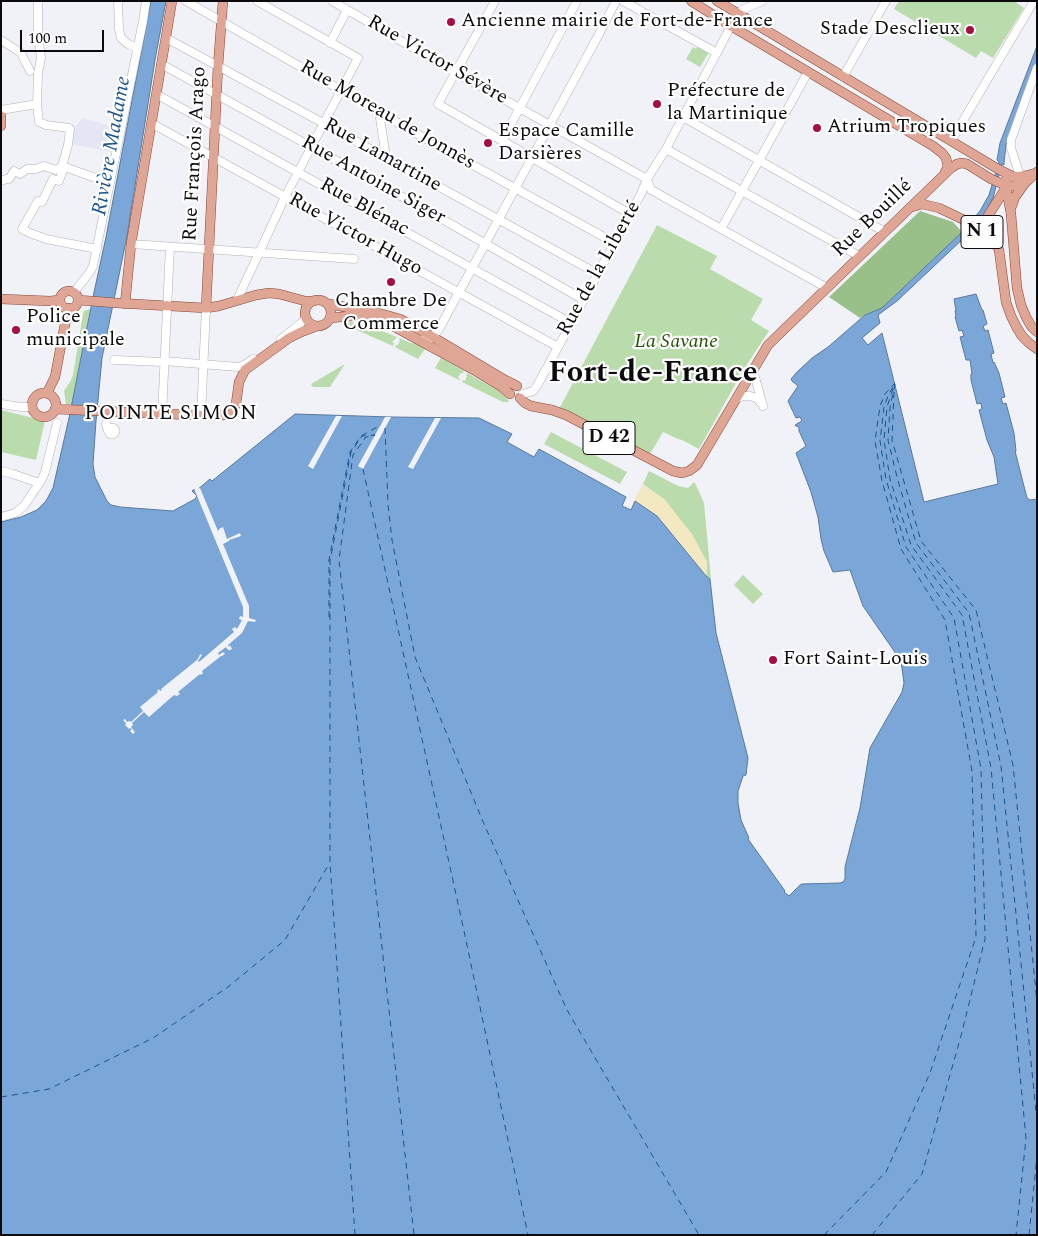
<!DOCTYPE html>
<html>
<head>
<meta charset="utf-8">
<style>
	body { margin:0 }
	#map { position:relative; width:1038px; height:1236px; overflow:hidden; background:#f0f2f8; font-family:Spectral,serif }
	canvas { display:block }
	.frame { position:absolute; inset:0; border:2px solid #0b0b0d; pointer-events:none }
	.scale { position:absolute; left:20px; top:30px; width:84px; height:22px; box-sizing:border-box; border:2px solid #0b0b0d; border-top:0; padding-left:6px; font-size:15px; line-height:18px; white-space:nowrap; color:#0b0b0d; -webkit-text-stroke:4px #fff; paint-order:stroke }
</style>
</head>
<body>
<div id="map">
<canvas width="1038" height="1236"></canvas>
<div class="frame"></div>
<div class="scale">100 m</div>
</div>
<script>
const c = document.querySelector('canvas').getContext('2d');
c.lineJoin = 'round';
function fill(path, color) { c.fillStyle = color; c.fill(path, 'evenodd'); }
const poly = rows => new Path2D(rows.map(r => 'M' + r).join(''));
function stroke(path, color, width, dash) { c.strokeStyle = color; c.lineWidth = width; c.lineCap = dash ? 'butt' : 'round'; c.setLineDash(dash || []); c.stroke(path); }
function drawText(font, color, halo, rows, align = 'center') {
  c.font = font + ' Spectral,serif'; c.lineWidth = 4.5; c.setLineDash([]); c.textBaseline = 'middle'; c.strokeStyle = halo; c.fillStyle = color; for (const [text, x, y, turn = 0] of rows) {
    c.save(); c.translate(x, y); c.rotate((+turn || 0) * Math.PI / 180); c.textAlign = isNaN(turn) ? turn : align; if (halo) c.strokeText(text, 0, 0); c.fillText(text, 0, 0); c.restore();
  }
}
const built = poly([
	[83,118,114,127,111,152,71,144,73,129]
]);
const green = poly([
	[899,1,1014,1,1024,8,993,58,981,51,976,58,894,9],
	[698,46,707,52,708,54,700,67,686,59,693,47,696,49],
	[657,225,717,256,710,269,763,299,751,320,769,331,744,369,699,449,682,440,678,439,663,432,650,454,563,409,559,409],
	[90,309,72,404,66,404,64,391,70,382,73,375,83,314,84,311],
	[350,322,367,325,397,337,392,342,394,343,393,346,345,325,347,323],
	[399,338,411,343,416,344,425,349,418,359,395,347,396,345,398,345,400,340,399,339],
	[441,358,464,371,463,373,461,373,458,377,460,379,459,380,435,368],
	[345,364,330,387,313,387,311,384],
	[467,373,501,392,508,400,509,402,503,402,462,382,463,380,465,381,467,376,466,375],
	[1,410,45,421,36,460,1,452],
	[551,432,627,472,620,484,544,444],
	[649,471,678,486,688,488,694,482,696,485,704,503,711,579,706,577,707,562,665,500,643,484],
	[743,575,763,594,753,604,734,585]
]);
const forest = poly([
	[920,211,953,222,962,232,882,308,865,315,860,318,829,297]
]);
const sand = poly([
	[643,484,665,500,692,534,707,562,706,577,657,516,634,500]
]);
const water = poly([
	[151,1,166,1,155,60,127,236,102,358,96,421,93,464,95,477,107,501,111,505,120,507,173,511,195,499,197,496,192,491,193,490,197,490,210,479,212,481,295,414,391,417,479,418,512,434,507,442,534,457,539,449,626,497,622,506,631,510,635,501,657,516,706,576,710,579,716,633,748,758,746,775,743,776,738,791,738,803,741,820,749,838,748,839,785,891,784,892,789,896,800,885,802,884,840,883,843,882,845,879,845,867,860,808,870,748,902,692,904,683,901,661,872,619,863,606,850,570,833,572,824,551,821,539,818,517,811,492,796,453,806,446,799,431,799,427,796,426,795,425,802,421,800,417,796,418,788,401,798,386,792,381,791,379,797,372,812,358,828,347,865,315,882,308,962,232,980,211,989,195,999,162,997,160,1000,143,1037,46,1037,62,1006,145,1004,162,1004,165,1002,164,993,198,985,213,966,236,897,301,878,315,880,323,862,338,868,345,882,333,924,502,998,484,994,457,987,440,979,410,982,409,981,403,977,404,971,380,971,374,972,374,970,360,966,360,960,337,964,336,962,330,959,331,955,317,956,316,955,311,956,311,954,299,976,294,982,310,983,310,987,324,983,326,985,331,988,330,994,353,991,354,993,363,994,362,999,373,1005,397,1001,398,1003,404,1006,403,1014,433,1016,451,1015,451,1027,498,1030,500,1037,499,1037,1235,1,1235,1,522,21,517,37,510,46,501,53,488,69,418,93,297,106,237,151,1]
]);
const pier = poly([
	[336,416,342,416,313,469,308,466],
	[385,417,391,417,363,469,358,466],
	[435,418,441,418,413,469,408,467],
	[200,488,218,531,219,530,219,529,223,527,227,539,240,533,241,536,229,540,229,541,223,544,249,606,249,618,256,620,255,622,248,621,242,633,228,645,229,647,230,645,232,649,230,650,228,650,226,647,218,653,219,655,223,652,225,654,222,656,221,656,202,671,203,673,201,675,200,674,178,692,180,694,177,696,174,695,149,717,144,712,132,723,133,725,131,727,135,732,133,734,130,731,132,729,130,728,129,729,125,725,126,723,123,720,125,719,127,722,129,721,131,722,143,711,140,707,158,692,157,691,159,689,160,691,162,690,161,689,197,660,199,657,199,656,201,654,202,655,198,661,199,662,234,632,232,629,235,627,237,629,242,620,239,619,240,616,243,617,243,607,195,491,195,489]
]);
const ferry = poly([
	[895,384,890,408,888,440,897,477,916,543,969,613,1001,766,1037,1121],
	[893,389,887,407,884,440,890,479,911,545,962,615,991,768,1026,1138,1016,1235],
	[894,392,892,440,921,541,976,610,1013,765,1037,1002],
	[385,428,388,505,392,540,415,657,484,824,567,1010,699,1235],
	[363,469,464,931,528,1235],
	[329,617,329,560,350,452,361,436,381,425],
	[1,1097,49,1089,153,1038,228,987,285,940,329,864],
	[355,1235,330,862,330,561,351,452,362,436,375,435,366,437,353,455,339,560,414,1235],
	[824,1235,886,1172,930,1073,976,937,972,771,945,620,901,549,882,481,875,441,880,406,885,394,895,383],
	[872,1235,922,1174,961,1036,985,939,981,769,954,618,906,547,886,479,880,441,884,407,888,396,893,387],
	[1029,1235,1037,1156]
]);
const minor = poly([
	[38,1,38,34,41,58,38,73,37,104,39,122,46,125,69,128,70,129,68,145,62,166,110,183],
	[118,1,119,29,121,38,128,44,137,48],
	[186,1,440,147,615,243],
	[332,1,451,70,647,179],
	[495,1,438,104,630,214],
	[623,1,717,53],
	[739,15,742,10,762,1],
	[166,38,323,123,598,274],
	[1,40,21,53,30,71],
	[330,43,347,10],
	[161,64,428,211,584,300],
	[843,77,886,1],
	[156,94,571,323],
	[1,110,37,104],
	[379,112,386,157],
	[683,117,885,232],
	[151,123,558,347],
	[502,141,577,1],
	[951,141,1034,1],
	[666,149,859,256],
	[64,167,59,181,53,179,42,202,38,201,22,229,30,233,46,239,97,249],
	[1020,176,1011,148,1011,140,1037,68],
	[647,179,651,190,655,192,827,288],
	[1,181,6,179,9,179,14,171,20,174,27,169,36,169,44,166,56,170,62,166],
	[721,229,808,72],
	[131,244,354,259],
	[74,292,90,272,93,266,143,21,146,1],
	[237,300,285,197,358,58,257,1],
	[281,339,300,324,306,318],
	[420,340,430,339,435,334,439,329,598,36,616,1],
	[114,360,164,362],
	[164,361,238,367,244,365,253,359],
	[753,370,763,406],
	[523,394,533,391,537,386,641,194,647,179,666,149,731,26],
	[735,400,742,396,750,396,756,398,762,404],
	[1,404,21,407,32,407],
	[108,412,106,424,108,431],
	[162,414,170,247],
	[201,416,206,308],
	'108.5 431a3.5 3.5 0 1 1 7 0a3.5 3.5 0 1 1-7 0Z',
	[1,471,13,474,39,483],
	[1,517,15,513,24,506,42,479,45,472,57,423]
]);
const major = poly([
	[691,1,731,26,933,146,942,153,946,158,948,167,945,172],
	[717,1,998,169,1012,176],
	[1,116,1,126],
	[1007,177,1024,176,1036,173],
	[1005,181,1011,214,1017,288,1021,305,1026,317,1031,326,1037,332],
	[912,207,922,204,939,208,962,219,979,230,995,242,999,250,1006,302,1011,316,1017,328,1022,336,1029,343,1037,349],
	[1011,208,1015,197,1025,183],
	[979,230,1007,186],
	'60 300a9 9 0 1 1 18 0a9 9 0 1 1-18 0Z',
	[1,299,50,301,60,300],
	'305 313a13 13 0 1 1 26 0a13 13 0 1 1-26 0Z',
	[78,300,117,303,206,308,219,306,256,295,269,293,279,294,305,301,315,301],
	[125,304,131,244,172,1],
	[329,304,382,314,400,319,433,337,505,380,517,386],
	[206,308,218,66,223,1],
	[331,318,350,316,361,317,374,320,393,326,474,370,502,387,510,394],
	[47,393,55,377,68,308],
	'32 405a12 12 0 1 1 24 0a12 12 0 1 1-24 0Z',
	[520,398,525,403,531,406,552,410,566,415,673,471,682,473,689,471,697,465,768,345,951,168,957,164,962,163,967,164,991,179,1007,186,1013,186,1025,183,1037,172],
	[55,409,192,415,213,416,225,415,232,411,236,404,239,382,245,370,289,338,301,332,317,326]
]);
const markers = [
	[451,22,5,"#a60d42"],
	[970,30,5,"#a60d42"],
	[657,104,5,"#a60d42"],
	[817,128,5,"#a60d42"],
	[488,143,5,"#a60d42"],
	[391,282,5,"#a60d42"],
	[16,330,5,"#a60d42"],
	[773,660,5,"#a60d42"]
];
const shields = [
	[982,232,42],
	[609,438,52]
];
const shieldNames = [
	["N 1",982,232],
	["D 42",609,438]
];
const poiNames = [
	["Ancienne mairie de Fort-de-France",461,22],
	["Stade Desclieux",960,30,"right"],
	["Préfecture de",667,92],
	["la Martinique",667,115],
	["Atrium Tropiques",827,128],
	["Espace Camille",498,132],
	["Darsières",498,155],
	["Chambre De",391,302,"center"],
	["Commerce",391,325,"center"],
	["Police",26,318],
	["municipale",26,341],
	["Fort Saint-Louis",783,660]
];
const streetNames = [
	["Rue Victor Sévère",437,61,30],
	["Rue Moreau de Jonnès",387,116,30],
	["Rue François Arago",196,154,-87],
	["Rue Lamartine",382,156,29],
	["Rue Antoine Siger",373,181,29],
	["Rue Blénac",364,208,29],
	["Rue Bouillé",873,219,-44],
	["Rue Victor Hugo",355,235,29],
	["Rue de la Liberté",600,269,-61]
];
const parkNames = [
	["La Savane",676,343]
];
const waterNames = [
	["Rivière Madame",113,146,-80]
];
const neighbourhoodNames = [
	["POINTE SIMON",171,415]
];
const townNames = [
	["Fort-de-France",653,375]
];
fill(built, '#e4e6f3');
fill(green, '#badcac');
fill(forest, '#9ac08a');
fill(sand, '#f2e9c3');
fill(water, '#7ba6d8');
stroke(water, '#59789b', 1);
fill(pier, '#f0f2f8');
stroke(ferry, '#185491', 1, [6, 5]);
stroke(minor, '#b0b1b7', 9);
stroke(major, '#874838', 10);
stroke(minor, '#fff', 8);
stroke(major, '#dfa595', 9);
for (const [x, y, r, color] of markers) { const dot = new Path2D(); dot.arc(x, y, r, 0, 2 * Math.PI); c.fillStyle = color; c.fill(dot); stroke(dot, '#fff', 2); }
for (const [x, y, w] of shields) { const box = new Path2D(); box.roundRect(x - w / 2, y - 16.5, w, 33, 4); c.fillStyle = '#fff'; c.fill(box); stroke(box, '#0b0b0d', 1); }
drawText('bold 19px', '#0b0b0d', null, shieldNames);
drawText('20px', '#0b0b0d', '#fff', poiNames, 'left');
drawText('20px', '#0b0b0d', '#fff', streetNames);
drawText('italic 20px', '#235302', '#fff', parkNames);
drawText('italic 21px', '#185491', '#fff', waterNames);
c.letterSpacing = '1px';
drawText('21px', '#0b0b0d', '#fff', neighbourhoodNames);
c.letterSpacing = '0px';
drawText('bold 30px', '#0b0b0d', '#fff', townNames);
</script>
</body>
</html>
